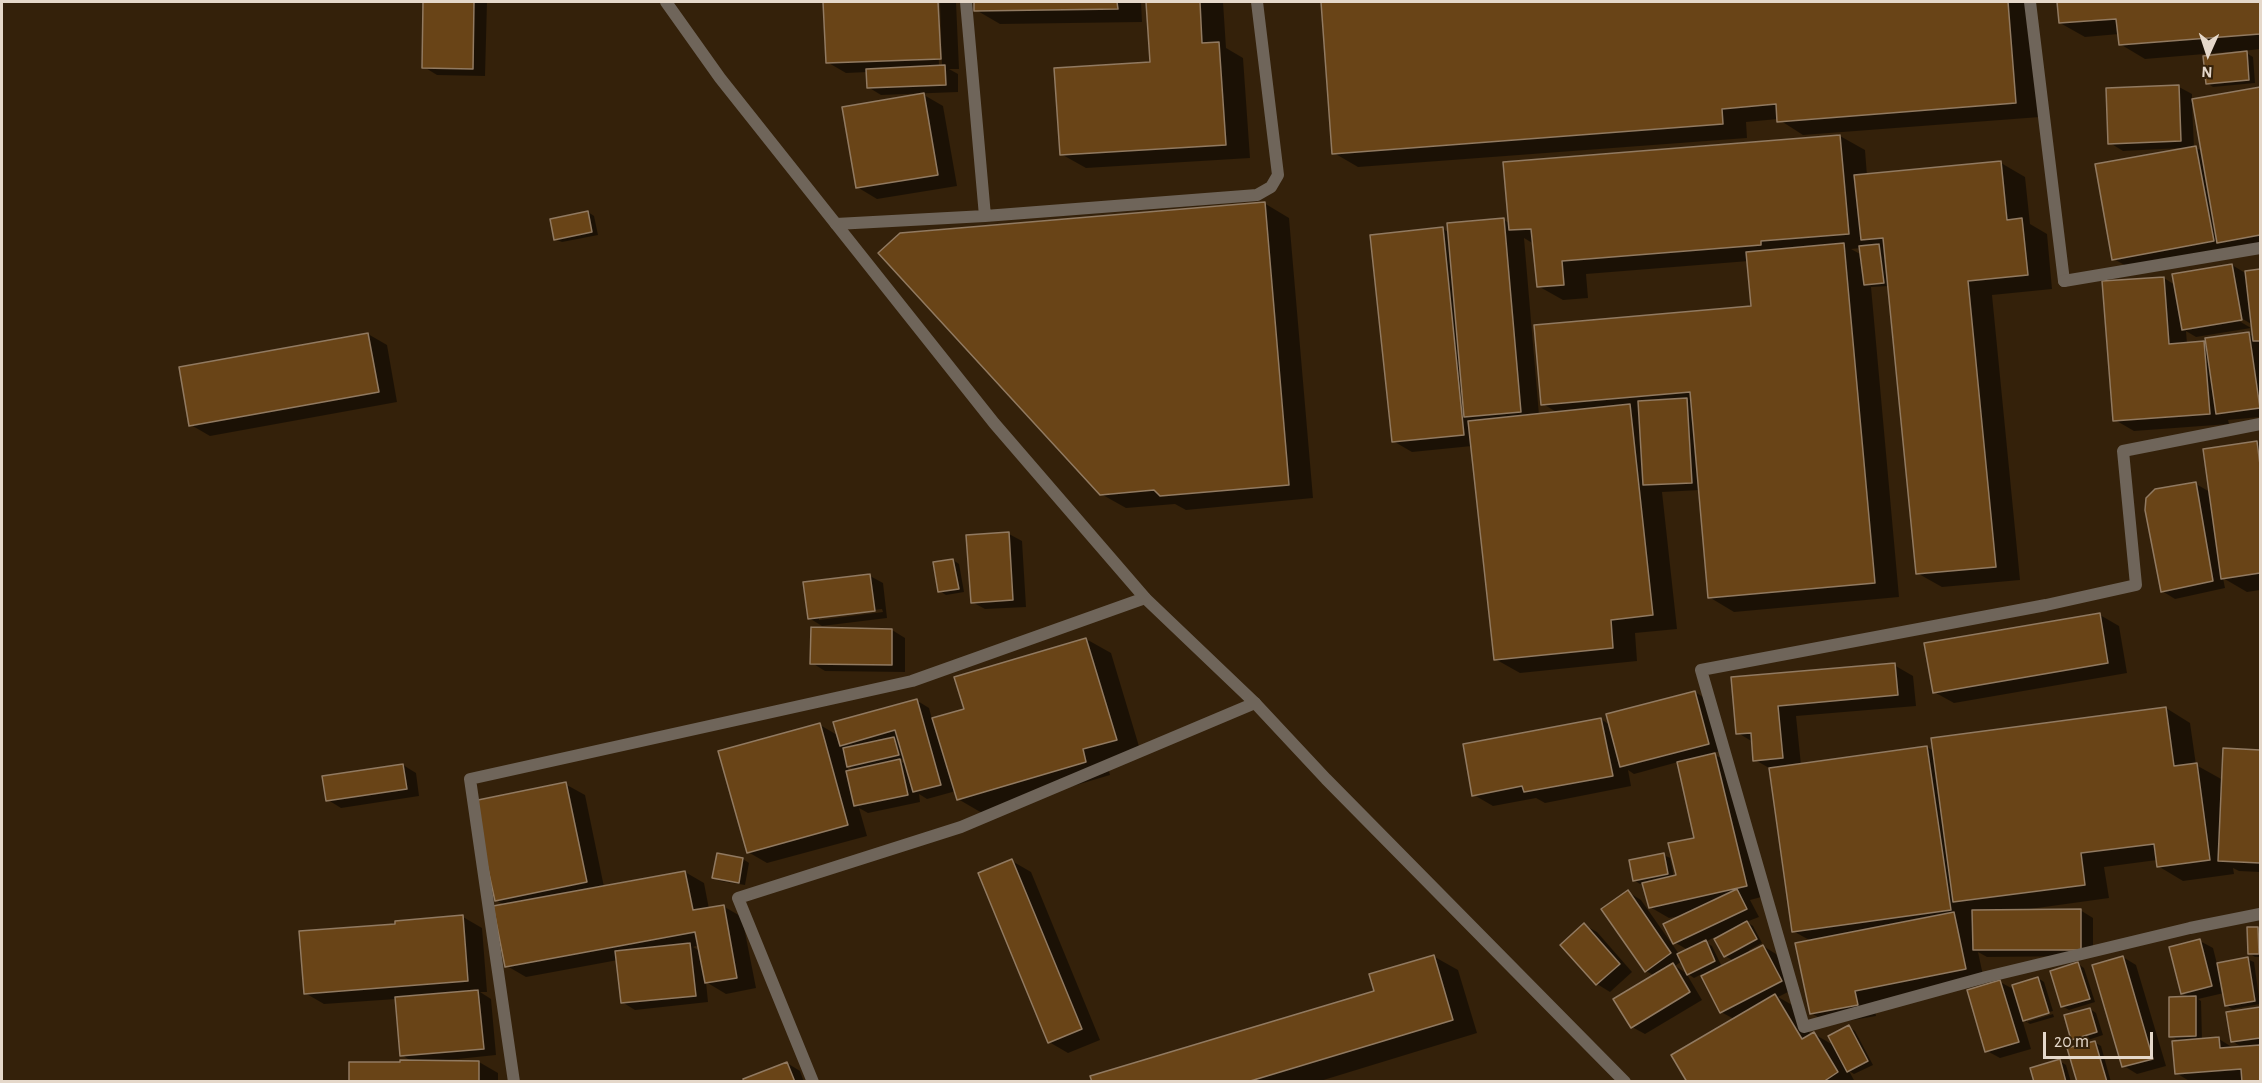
<!DOCTYPE html>
<html>
<head>
<meta charset="utf-8">
<style>
	body { margin:0 }
	#map { position:relative; width:2262px; height:1083px; overflow:hidden; background:#34210a; font-family:"Alegreya Sans",sans-serif }
	canvas { display:block }
	.frame { position:absolute; inset:0; border:3px solid #e5d8ca; pointer-events:none }
	.north { position:absolute; left:2178px; top:24px; width:60px; height:60px; -webkit-text-stroke:4px #34210a; paint-order:stroke; rotate:183deg; font-size:16px; font-weight:700; line-height:24px; text-align:center; color:#e5d8ca }
	.north::after { content:''; display:block; margin:auto; width:21px; height:27px; background:#e5d8ca; clip-path:polygon(50% 0,100% 100%,50% 72%,0 100%) }
	.scale { position:absolute; left:2043px; top:1032px; width:110px; height:27px; box-sizing:border-box; border:3px solid #e5d8ca; border-top:0; padding-left:8px; font-size:18px; line-height:21px; white-space:nowrap; color:#e5d8ca; -webkit-text-stroke:4px #34210a; paint-order:stroke }
</style>
</head>
<body>
<div id="map">
<canvas width="2262" height="1083"></canvas>
<div class="frame"></div>
<div class="north">N</div>
<div class="scale">20 m</div>
</div>
<script>
const c = document.querySelector('canvas').getContext('2d');
c.lineJoin = 'round';
function fill(path, color) { c.fillStyle = color; c.fill(path, 'evenodd'); }
const poly = rows => new Path2D(rows.map(r => 'M' + r).join(''));
function stroke(path, color, width, dash) { c.strokeStyle = color; c.lineWidth = width; c.lineCap = dash ? 'butt' : 'round'; c.setLineDash(dash || []); c.stroke(path); }
const shadow = poly([
	[425,2,487,2,485,76,437,75,424,67],
	[825,2,937,2,939,66,942,66,940,2,956,2,959,69,949,69,958,74,958,92,881,95,868,87,868,72,846,73,827,62],
	[976,2,1141,2,1142,22,1000,24,976,10],
	[1148,2,1223,2,1226,48,1243,58,1250,158,1086,168,1061,154,1152,64],
	[1322,2,2031,2,2040,117,1803,135,1778,119,1746,122,1747,138,1358,167,1334,153],
	[2059,2,2260,2,2260,49,2243,51,2253,57,2255,83,2213,87,2207,83,2240,54,2240,51,2145,59,2120,44,2119,34,2085,37,2060,23],
	[2179,87,2192,94,2192,101,2260,89,2260,249,2133,270,2114,259,2181,148,2123,151,2110,143],
	[2192,105,2194,105,2202,151,2194,147],
	[924,95,943,106,957,186,877,199,857,187],
	[1840,136,1865,150,1867,176,2001,163,2025,177,2030,224,2047,234,2052,289,1992,295,2020,580,1942,587,1917,573,1889,286,1871,287,1899,597,1734,612,1709,597,1700,490,1662,492,1677,629,1635,633,1637,661,1520,673,1495,659,1472,446,1412,452,1393,441,1443,229,1450,233,1504,220,1509,223],
	[1524,238,1534,244,1538,286,1563,300,1588,298,1586,274,1749,261,1753,307,1543,404,1558,413,1539,415],
	[1861,248,1862,255,1851,249],
	[1264,203,1289,218,1313,498,1186,510,1175,504,1126,508,1101,494],
	[588,212,594,216,598,235,562,242,555,239],
	[2232,265,2247,274,2247,272,2260,271,2260,417,2228,420,2229,424,2134,431,2115,420,2164,278,2175,285],
	[2236,315,2253,325,2254,337,2249,334,2207,345,2204,343,2187,344,2186,331,2196,337,2251,328,2234,318],
	[368,334,387,345,397,402,210,436,191,425],
	[2257,443,2260,445,2260,590,2247,592,2223,578,2225,588,2175,599,2162,591,2196,484,2210,492],
	[1009,534,1022,541,1026,607,985,609,972,602],
	[953,560,959,564,964,592,946,595,940,591],
	[870,576,883,583,887,618,822,626,809,618],
	[882,609,883,612,819,620,819,617],
	[2100,615,2119,626,2127,673,1954,703,1934,692],
	[892,630,905,638,905,672,825,671,812,663],
	[1086,639,1111,653,1141,753,1107,763,1110,775,982,813,958,799,956,791,927,799,919,794,920,802,868,813,859,808,867,836,767,863,748,852,820,725,839,736,916,700,929,708,932,719,966,710],
	[905,758,906,764,898,760],
	[847,764,850,767,856,770,849,772],
	[1894,665,1913,676,1916,706,1796,716,1801,765,1927,747,1934,751,2166,708,2190,723,2196,765,2223,780,2224,750,2260,751,2260,872,2239,871,2233,868,2234,874,2183,881,2158,866,2157,860,2104,867,2109,898,2030,909,2030,911,2080,910,2093,918,2093,956,1987,957,1978,952,1984,980,1873,1002,1876,1016,1830,1024,1811,1013,1811,941,1793,931,1771,769,1755,760,1753,742,1738,733,1733,679],
	[1695,692,1708,700,1721,751,1712,753,1734,766,1765,896,1750,900,1759,917,1746,922,1753,926,1762,943,1749,950,1750,953,1763,946,1776,954,1794,989,1778,997,1794,1006,1811,1035,1814,1034,1835,1046,1849,1027,1855,1031,1873,1065,1854,1074,1849,1071,1855,1082,1688,1082,1734,1019,1721,1012,1702,974,1694,978,1688,974,1682,961,1675,966,1686,973,1702,1000,1645,1034,1632,1027,1655,976,1646,971,1628,892,1641,900,1679,954,1688,950,1674,942,1680,916,1669,918,1650,907,1644,883,1640,884,1634,880,1664,855,1670,858,1674,877,1677,876,1696,839,1678,762,1634,774,1628,770,1631,786,1545,803,1536,798,1493,806,1474,795,1601,719,1610,725],
	[1715,937,1725,956,1734,961,1722,967,1712,946,1705,942],
	[403,765,416,773,419,796,341,808,328,800],
	[565,784,585,795,604,887,685,872,704,883,709,909,723,906,742,917,756,988,726,994,706,982,708,1002,635,1010,622,1002,618,960,526,977,507,966,506,906,496,900],
	[699,945,700,951,693,947],
	[718,855,743,859,749,863,745,885,720,881,714,877],
	[1012,861,1031,872,1100,1040,1068,1053,1049,1042],
	[463,917,482,928,487,992,480,992,491,999,496,1055,448,1060,448,1062,479,1062,498,1073,498,1082,350,1082,414,1063,402,1055,396,999,324,1004,305,993,397,925],
	[1584,925,1597,932,1632,972,1610,992,1597,984],
	[2258,929,2260,930,2260,957,2255,957,2249,953],
	[2200,941,2213,948,2217,964,2247,959,2254,962,2260,1004,2232,1009,2226,1005,2224,993,2198,999,2201,1001,2202,1040,2219,1039,2235,1049,2243,1048,2232,1041,2228,1013,2260,1009,2260,1082,2191,1082,2176,1073,2181,1042,2171,1036,2191,998,2182,993],
	[1433,956,1458,970,1477,1033,1317,1082,1093,1082,1376,992],
	[2123,957,2136,965,2166,1066,2137,1074,2124,1066],
	[2078,964,2084,968,2095,1002,2069,1010,2062,1006],
	[2038,978,2044,982,2053,1011,2027,1018,2027,1022,2053,1014,2054,1017,2030,1024,2022,1019,2031,1049,2000,1058,1987,1051,2000,982,2015,990],
	[2090,1009,2096,1013,2103,1035,2079,1043,2073,1039],
	[2094,1042,2101,1046,2111,1082,2078,1082],
	[2059,1061,2066,1065,2071,1082,2036,1082],
	[787,1063,800,1071,804,1082,746,1082]
]);
const building = poly([
	[423,2,474,2,473,69,422,68,423,2],
	[823,2,938,2,941,59,826,63,823,2],
	[974,2,1117,2,1118,9,974,11,974,2],
	[1146,2,1200,2,1202,43,1219,42,1226,145,1060,155,1054,68,1150,62,1146,2],
	[1321,2,2008,2,2016,103,1777,122,1776,104,1722,109,1723,124,1332,154,1321,2],
	[2057,2,2260,2,2260,34,2119,45,2116,19,2059,23,2057,2],
	[2247,51,2249,80,2206,84,2203,56,2247,51],
	[945,65,946,85,867,88,866,69,945,65],
	[2179,85,2181,141,2108,144,2106,88,2179,85],
	[2260,87,2260,235,2217,243,2192,99,2260,87],
	[924,93,938,175,856,188,842,107,924,93],
	[1840,135,1849,234,1761,241,1761,245,1562,261,1564,285,1537,287,1531,229,1509,230,1503,162,1840,135],
	[2196,146,2214,241,2112,260,2095,164,2196,146],
	[2001,161,2007,220,2022,218,2028,275,1968,281,1996,567,1916,574,1883,238,1861,240,1854,175,2001,161],
	[1265,202,1289,485,1160,496,1154,490,1100,495,878,253,900,233,1265,202],
	[588,211,592,232,554,240,550,219,588,211],
	[1504,218,1521,412,1464,417,1447,223,1504,218],
	[1443,227,1464,435,1392,442,1370,235,1443,227],
	[1844,243,1875,583,1708,598,1690,392,1541,405,1534,325,1751,306,1746,252,1844,243],
	[1879,244,1884,283,1864,285,1859,246,1879,244],
	[2232,264,2242,320,2182,330,2172,274,2232,264],
	[2260,269,2260,341,2253,341,2245,271,2260,269],
	[2164,277,2169,344,2204,341,2210,414,2113,421,2102,281,2164,277],
	[2249,332,2260,408,2216,414,2205,338,2249,332],
	[368,333,379,392,189,426,179,367,368,333],
	[1687,398,1692,483,1643,485,1638,401,1687,398],
	[1630,404,1653,615,1611,620,1613,648,1494,660,1468,421,1630,404],
	[2257,441,2260,465,2260,573,2221,579,2203,449,2257,441],
	[2196,482,2213,581,2161,592,2145,510,2146,498,2155,489,2196,482],
	[1009,532,1013,600,971,603,966,535,1009,532],
	[953,559,959,589,938,592,933,562,953,559],
	[870,574,875,611,808,619,803,582,870,574],
	[2100,613,2108,663,1933,693,1924,643,2100,613],
	[811,627,892,629,892,665,810,664,811,627],
	[1086,638,1117,740,1083,749,1086,762,957,800,932,718,964,709,954,677,1086,638],
	[1895,663,1898,695,1778,706,1783,758,1753,761,1751,733,1736,734,1731,677,1895,663],
	[1695,691,1709,744,1620,767,1606,714,1695,691],
	[917,699,941,785,913,792,895,730,840,746,833,722,917,699],
	[2166,707,2174,766,2197,763,2210,860,2157,867,2154,844,2081,853,2085,885,1953,902,1931,738,2166,707],
	[1601,718,1613,776,1524,792,1522,786,1472,796,1463,744,1601,718],
	[820,723,848,825,747,853,718,751,820,723],
	[894,737,899,755,847,767,843,748,894,737],
	[1927,746,1951,910,1792,932,1769,768,1927,746],
	[2223,748,2260,750,2260,863,2218,861,2223,748],
	[1715,753,1747,886,1649,908,1642,883,1676,875,1668,843,1694,838,1677,762,1715,753],
	[900,759,908,795,854,806,846,771,900,759],
	[403,764,407,789,326,801,322,776,403,764],
	[566,782,587,882,495,901,473,801,566,782],
	[717,853,743,858,739,883,712,878,717,853],
	[1664,853,1668,874,1633,881,1629,860,1664,853],
	[1012,859,1082,1029,1048,1043,978,873,1012,859],
	[685,871,693,910,724,905,737,978,705,983,695,932,505,967,493,906,685,871],
	[1737,889,1747,909,1673,944,1663,924,1737,889],
	[1628,890,1671,953,1645,972,1601,909,1628,890],
	[2081,909,2081,950,1973,950,1972,910,2081,909],
	[1954,912,1966,969,1855,991,1858,1005,1810,1014,1795,943,1954,912],
	[463,915,468,981,304,994,299,931,395,924,395,921,463,915],
	[1747,921,1757,939,1724,957,1714,939,1747,921],
	[1584,923,1620,964,1596,985,1560,945,1584,923],
	[2247,927,2258,927,2259,954,2248,954,2247,927],
	[2200,939,2212,986,2181,994,2169,947,2200,939],
	[1706,940,1715,961,1687,975,1677,954,1706,940],
	[690,943,696,996,621,1003,615,951,690,943],
	[1763,945,1782,981,1720,1013,1701,976,1763,945],
	[1434,955,1453,1020,1247,1082,1092,1082,1090,1076,1374,991,1369,974,1434,955],
	[2123,956,2153,1059,2122,1067,2092,965,2123,956],
	[2248,957,2255,1001,2225,1006,2217,963,2248,957],
	[2078,962,2090,999,2061,1007,2050,971,2078,962],
	[1673,963,1690,992,1631,1028,1613,999,1673,963],
	[2038,977,2049,1013,2023,1021,2012,985,2038,977],
	[2000,980,2019,1042,1985,1052,1967,990,2000,980],
	[478,990,484,1049,400,1056,395,997,478,990],
	[1775,994,1802,1039,1814,1032,1838,1072,1823,1082,1687,1082,1671,1055,1775,994],
	[2196,996,2196,1036,2169,1037,2169,997,2196,996],
	[2260,1007,2260,1038,2231,1042,2226,1012,2260,1007],
	[2090,1008,2097,1032,2071,1040,2064,1015,2090,1008],
	[1849,1025,1868,1061,1847,1072,1828,1036,1849,1025],
	[2219,1037,2220,1048,2260,1045,2260,1082,2242,1082,2241,1069,2175,1074,2172,1041,2219,1037],
	[2095,1041,2107,1082,2077,1082,2067,1048,2095,1041],
	[2060,1059,2066,1082,2034,1082,2030,1068,2060,1059],
	[400,1060,479,1061,479,1082,349,1082,349,1062,400,1062,400,1060],
	[787,1062,795,1082,744,1082,743,1079,787,1062]
]);
const service = poly([
	[966,2,985,216],
	[2030,2,2064,281],
	[836,224,985,216,1257,195,1271,187,1278,175,1257,2]
]);
const minor = poly([
	[2064,281,2260,248],
	[2260,424,2123,451,2136,585,2046,605,1701,670,1804,1027,1986,977,2190,928,2260,914],
	[514,1082,470,779,912,681,1145,598],
	[813,1082,738,898,961,827,1255,703]
]);
const tertiary = poly([
	[666,2,720,78,994,423,1145,598,1255,703,1326,779,1625,1082]
]);
fill(shadow, '#0007');
fill(building, '#694417');
stroke(building, '#917a61', 1.5);
stroke(service, '#6f655a', 12);
stroke(minor, '#6f655a', 12);
stroke(tertiary, '#6f655a', 12);
</script>
</body>
</html>
